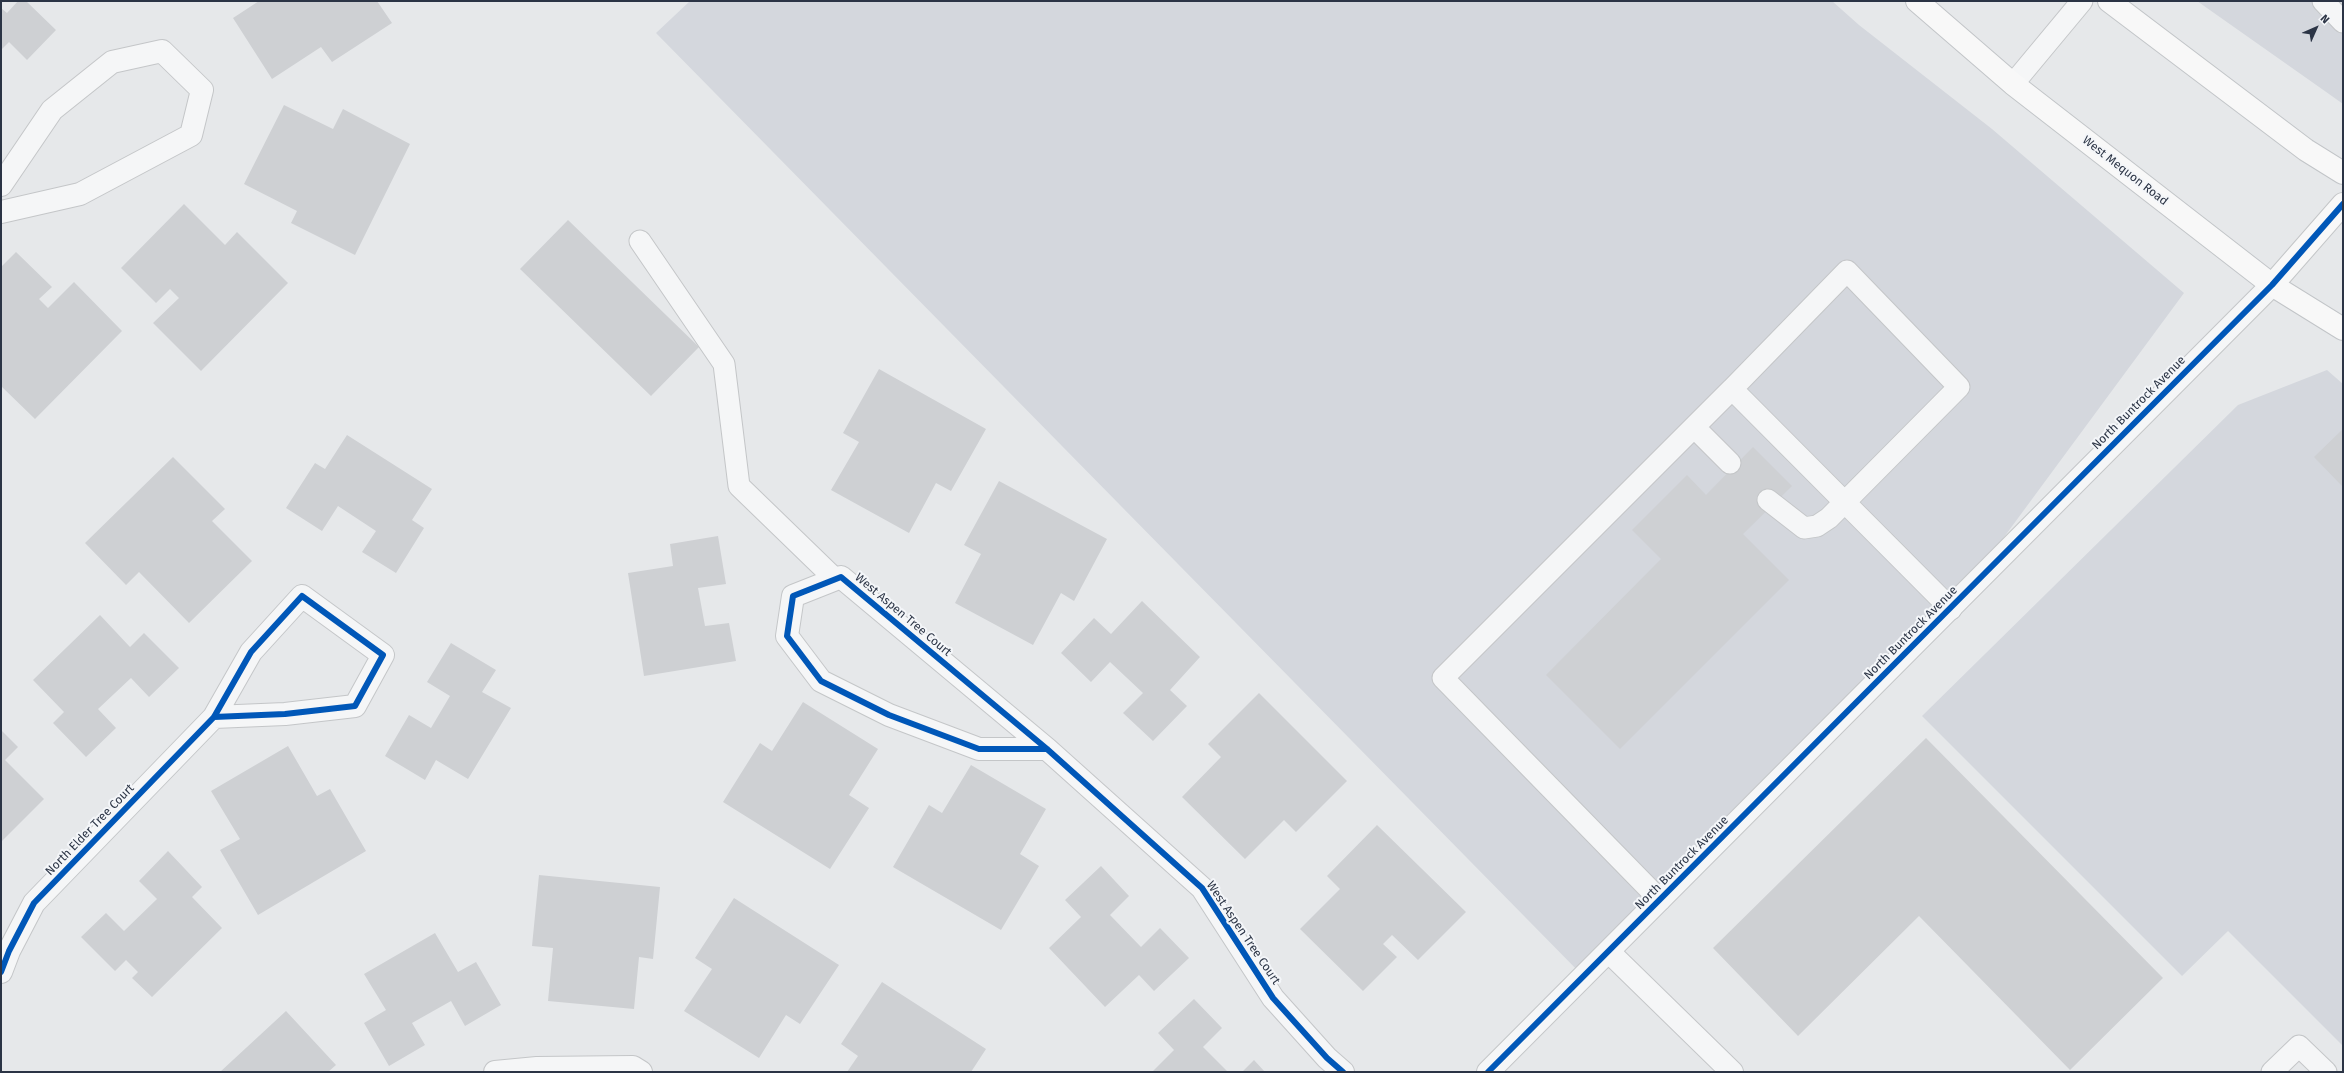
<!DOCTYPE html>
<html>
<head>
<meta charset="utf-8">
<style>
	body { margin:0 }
	#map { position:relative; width:2344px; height:1073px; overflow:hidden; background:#e6e8ea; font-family:"Fira Sans",sans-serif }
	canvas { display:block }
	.frame { position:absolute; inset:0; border:2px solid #2b3445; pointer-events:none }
	.north { position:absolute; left:2296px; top:8px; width:40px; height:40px; -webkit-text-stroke:3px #f4f6f9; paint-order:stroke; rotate:45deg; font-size:11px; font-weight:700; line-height:16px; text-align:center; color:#2b3445 }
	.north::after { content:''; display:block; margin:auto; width:14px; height:18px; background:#2b3445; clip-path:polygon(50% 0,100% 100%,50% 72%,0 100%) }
</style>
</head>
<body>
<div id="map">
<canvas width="2344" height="1073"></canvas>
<div class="frame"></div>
<div class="north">N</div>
</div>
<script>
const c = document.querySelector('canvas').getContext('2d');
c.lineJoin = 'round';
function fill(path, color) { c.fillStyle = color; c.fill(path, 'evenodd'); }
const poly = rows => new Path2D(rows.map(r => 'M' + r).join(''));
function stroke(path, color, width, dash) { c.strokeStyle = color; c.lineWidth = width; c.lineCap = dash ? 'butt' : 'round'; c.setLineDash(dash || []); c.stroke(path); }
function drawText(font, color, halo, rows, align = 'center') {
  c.font = font + ' "Fira Sans",sans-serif'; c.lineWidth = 4; c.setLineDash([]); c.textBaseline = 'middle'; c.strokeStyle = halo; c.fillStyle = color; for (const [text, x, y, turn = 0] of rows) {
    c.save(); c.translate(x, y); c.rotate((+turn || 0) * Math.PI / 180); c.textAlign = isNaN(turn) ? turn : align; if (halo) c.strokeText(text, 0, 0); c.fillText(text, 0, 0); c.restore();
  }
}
const built = poly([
	[690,1,1832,1,1859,25,1992,129,2184,293,1951,609,1584,977,656,33],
	[2197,1,2343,1,2343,104,2329,94],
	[2327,370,2343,384,2343,1046,2228,931,2182,976,1922,716,2238,405]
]);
const building = poly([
	[18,1,26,1,56,30,27,60,9,42,1,50,1,8,7,13],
	[259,1,377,1,392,23,332,62,321,47,272,79,233,18],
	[284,105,333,129,343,109,410,144,355,255,291,223,297,211,244,184],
	[184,204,225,245,237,232,288,283,201,371,153,323,179,298,170,289,156,303,121,268],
	[568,220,699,347,651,396,520,269],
	[16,252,52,287,39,299,48,308,74,282,122,331,35,419,1,386,1,267],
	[879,369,986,429,951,491,936,483,909,533,831,490,859,442,843,433],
	[2343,429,2343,487,2314,457],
	[347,435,432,489,412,520,424,528,396,573,362,552,376,531,338,506,322,531,286,508,315,463,325,469],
	[1753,447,1792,486,1743,534,1789,580,1620,749,1546,675,1661,559,1632,530,1687,475,1706,495],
	[173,457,225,509,212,521,252,561,189,623,139,572,126,585,85,543],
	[999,481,1107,539,1074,601,1061,593,1033,645,955,603,981,554,964,545],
	[718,536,726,584,698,588,705,626,729,623,736,661,644,676,628,573,673,566,670,544],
	[1142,601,1200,657,1170,690,1187,706,1153,741,1123,713,1143,693,1110,662,1091,682,1061,653,1094,618,1111,634],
	[100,615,130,647,144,633,179,668,149,697,131,678,98,709,116,728,86,757,53,723,64,712,33,680],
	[451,643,496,670,482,692,511,708,468,779,436,760,425,780,385,756,409,715,431,728,450,696,427,682],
	[1259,693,1347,781,1296,832,1284,820,1245,859,1182,797,1221,757,1208,744],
	[803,702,878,749,849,795,869,808,830,869,723,802,760,743,772,751],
	[1,730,18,747,5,760,44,799,1,842],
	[1926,738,2163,978,2070,1070,1919,916,1798,1036,1713,948],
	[288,746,317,796,330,789,366,851,258,915,220,850,240,839,211,791],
	[971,765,1046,809,1020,854,1039,866,1001,930,893,867,929,805,942,813],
	[1377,825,1466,912,1418,960,1392,935,1383,944,1397,957,1363,991,1300,929,1340,889,1327,876],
	[168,851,202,887,192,897,222,928,152,997,132,978,138,972,126,960,115,971,81,937,106,913,124,931,157,899,139,881],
	[1101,866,1129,896,1110,915,1141,947,1160,928,1189,958,1154,991,1139,975,1105,1007,1049,948,1081,917,1065,900],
	[539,875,660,887,653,959,639,957,634,1009,548,1001,553,948,532,946],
	[734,898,839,965,800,1024,786,1015,759,1058,684,1011,712,969,695,958],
	[435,933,458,972,476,962,501,1005,465,1026,451,1001,412,1023,425,1045,389,1066,364,1023,386,1010,364,974],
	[882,982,986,1049,971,1072,847,1072,858,1056,841,1044],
	[1194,999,1222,1028,1203,1047,1228,1072,1152,1072,1174,1050,1158,1033],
	[286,1011,336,1065,328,1072,220,1072],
	[1254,1060,1265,1072,1242,1072]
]);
const lane = poly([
	[2323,1,2343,22],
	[2013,84,2082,1],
	[640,241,724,364,739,486,835,579],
	[1732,389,1847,271,1959,387,1829,518,1817,526,1804,528,1768,500],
	[1694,427,1730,463],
	[1660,900,1443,678,1732,389,1951,609],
	[2272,1072,2299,1046,2326,1072]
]);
const street = poly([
	[1,185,52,110,112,62,162,51,202,90,191,135,80,194,1,212],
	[1047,749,979,749,889,715,821,681,787,636,793,596,841,577,1047,749,1202,888,1273,998,1327,1058,1343,1072],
	[1609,952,1732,1072],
	[1,972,9,951,34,903,214,717,251,652,302,596,383,655,355,706,285,714,214,717],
	[495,1072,537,1068,633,1067,641,1072],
	[1488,1072,2272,285]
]);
const secondary = poly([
	[2272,285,2343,204]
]);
const primary = poly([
	[1917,1,2013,84,2272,285,2343,329],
	[2109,1,2306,150,2343,173]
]);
const cycleway = poly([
	[1047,749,979,749,889,715,821,681,787,636,793,596,841,577,1047,749,1202,888,1273,998,1327,1058,1343,1072],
	[1,972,9,951,34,903,214,717,251,652,302,596,383,655,355,706,285,714,214,717],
	[1488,1072,2272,285,2343,204]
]);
const streetNames = [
	["West Mequon Road",2125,171,38],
	["North Buntrock Avenue",2139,403,-45],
	["West Aspen Tree Court",903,615,40],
	["North Buntrock Avenue",1911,633,-45],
	["North Elder Tree Court",90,830,-46],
	["North Buntrock Avenue",1682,863,-45],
	["West Aspen Tree Court",1243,933,56]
];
fill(built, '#d4d7dd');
fill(building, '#ced0d3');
stroke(lane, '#c4c6c8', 23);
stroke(street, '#c4c6c8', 24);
stroke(secondary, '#c4c6c8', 24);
stroke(primary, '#c2c5c8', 24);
stroke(lane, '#f5f6f7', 21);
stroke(street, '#f5f6f7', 22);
stroke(secondary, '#f8f8f8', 22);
stroke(primary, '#f8f8f8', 22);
stroke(cycleway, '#0057b8', 6);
drawText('12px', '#2b3445', '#f4f6f9', streetNames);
</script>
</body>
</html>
